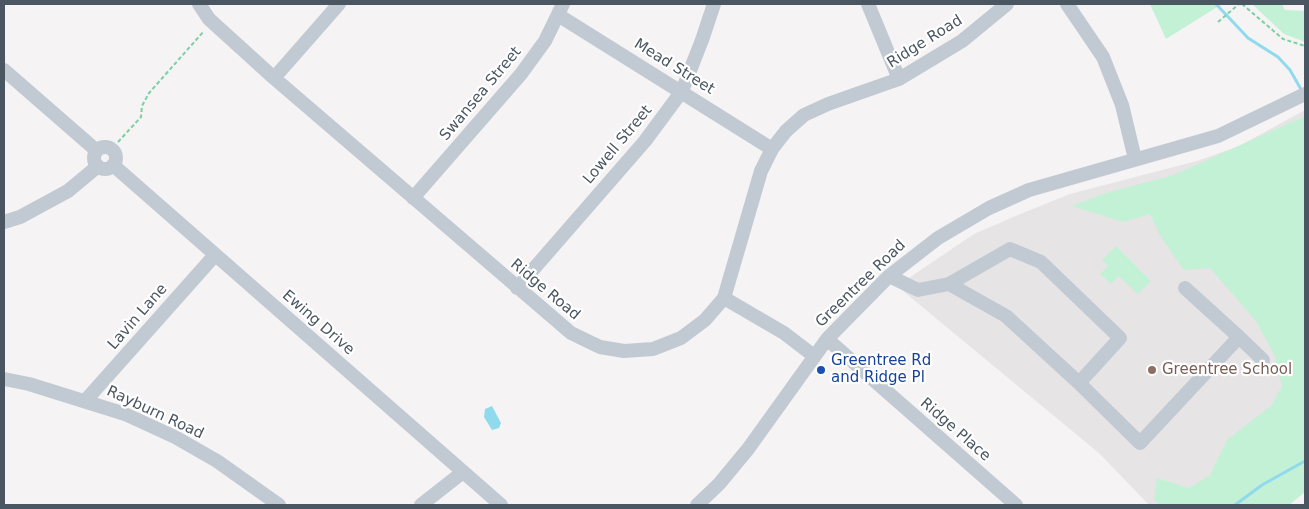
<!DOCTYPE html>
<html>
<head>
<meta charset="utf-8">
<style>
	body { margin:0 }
	#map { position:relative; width:1309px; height:509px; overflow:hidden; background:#f5f3f3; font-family:"DejaVu Sans",sans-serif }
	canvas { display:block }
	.frame { position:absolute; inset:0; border:5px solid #4a5661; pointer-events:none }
</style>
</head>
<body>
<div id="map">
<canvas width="1309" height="509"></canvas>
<div class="frame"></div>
</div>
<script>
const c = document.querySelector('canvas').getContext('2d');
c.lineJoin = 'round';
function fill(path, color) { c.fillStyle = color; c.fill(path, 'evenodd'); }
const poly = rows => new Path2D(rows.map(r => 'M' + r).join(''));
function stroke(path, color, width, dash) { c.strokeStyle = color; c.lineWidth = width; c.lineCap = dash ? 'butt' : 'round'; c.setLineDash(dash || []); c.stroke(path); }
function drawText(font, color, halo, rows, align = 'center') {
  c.font = font + ' "DejaVu Sans",sans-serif'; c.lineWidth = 4.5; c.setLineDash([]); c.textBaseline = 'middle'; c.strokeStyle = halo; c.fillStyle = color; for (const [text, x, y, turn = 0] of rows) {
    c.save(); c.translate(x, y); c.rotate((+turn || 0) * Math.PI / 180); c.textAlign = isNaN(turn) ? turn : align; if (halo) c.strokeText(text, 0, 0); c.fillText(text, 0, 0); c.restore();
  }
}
const education = poly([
	[1305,110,1305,485,1279,505,1149,505,1100,454,897,286,974,234,1018,215,1070,194,1197,161,1239,146]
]);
const green = poly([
	[1150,4,1222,4,1166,39],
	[1252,4,1282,4,1285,10,1305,11,1305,42,1284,34],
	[1305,116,1305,492,1289,505,1161,505,1154,500,1157,478,1189,488,1210,475,1227,440,1272,405,1282,386,1274,354,1256,321,1210,268,1184,270,1161,237,1150,214,1123,222,1072,206,1106,193,1174,175],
	[1116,246,1151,281,1138,294,1119,276,1111,284,1100,274,1108,266,1102,260]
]);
const water = poly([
	[492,406,501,423,499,428,492,430,484,417,485,409]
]);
const stream = poly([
	[1216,4,1248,38,1278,57,1290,70,1302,91],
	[1235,505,1262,485,1305,461]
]);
const path = poly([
	[1242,4,1283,39,1305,46],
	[1218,22,1239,4],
	[118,142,141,117,142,106,149,93,204,31]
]);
const minor = poly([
	[199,4,209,19,274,78,571,333,600,347,624,351,653,349,681,338,705,320,724,298,761,171,772,149,786,131,804,115,828,104,899,79,962,41,1007,4],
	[868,4,899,79],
	[1067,4,1103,57,1122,105,1135,159],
	[558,15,772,149],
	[4,70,97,151],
	[274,78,339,4],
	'94 158a11 11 0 1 1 22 0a11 11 0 1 1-22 0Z',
	[113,165,501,505],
	[413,198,521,74,545,41,563,4],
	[4,222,20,217,68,191,98,166],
	[889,276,918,290,949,284,1010,249,1041,262,1120,338,1079,383,1006,316,949,284],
	[517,288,645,141,682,91,702,40,714,4],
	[724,298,784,333,814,356],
	[1239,337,1263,360],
	[827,339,1016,505],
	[4,379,29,384,125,414,175,437,217,461,279,505],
	[1079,383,1140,443,1239,337,1185,288],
	[86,400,215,255],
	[421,505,463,472],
	[697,505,719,484,748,449,827,339,889,276,938,238,989,208,1029,190,1218,136,1305,94]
]);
const markers = [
	[821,370,5,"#1a4fb4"],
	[1152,370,5,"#8d6e63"]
];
const streetNames = [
	["Ridge Road",925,42,-32],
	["Mead Street",674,67,32],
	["Swansea Street",481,94,-50],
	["Lowell Street",618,145,-50],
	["Greentree Road",861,284,-44],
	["Ridge Road",545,290,40],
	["Lavin Lane",138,317,-49],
	["Ewing Drive",318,323,41],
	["Rayburn Road",155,413,25],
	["Ridge Place",955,430,41]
];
const transitNames = [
	["Greentree Rd",831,361],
	["and Ridge Pl",831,378]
];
const educationNames = [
	["Greentree School",1162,370]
];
fill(education, '#e6e4e5');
fill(green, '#c3f1d5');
fill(water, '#90daee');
stroke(stream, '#90daee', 3);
stroke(path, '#7ad0a6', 2, [4, 2.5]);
stroke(minor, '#c1cad2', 14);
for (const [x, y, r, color] of markers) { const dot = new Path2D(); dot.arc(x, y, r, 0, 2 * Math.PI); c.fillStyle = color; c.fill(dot); stroke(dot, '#fff', 2); }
drawText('15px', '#4a5661', '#fff', streetNames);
drawText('15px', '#164399', '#fff', transitNames, 'left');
drawText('15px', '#785e54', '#fff', educationNames, 'left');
</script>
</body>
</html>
